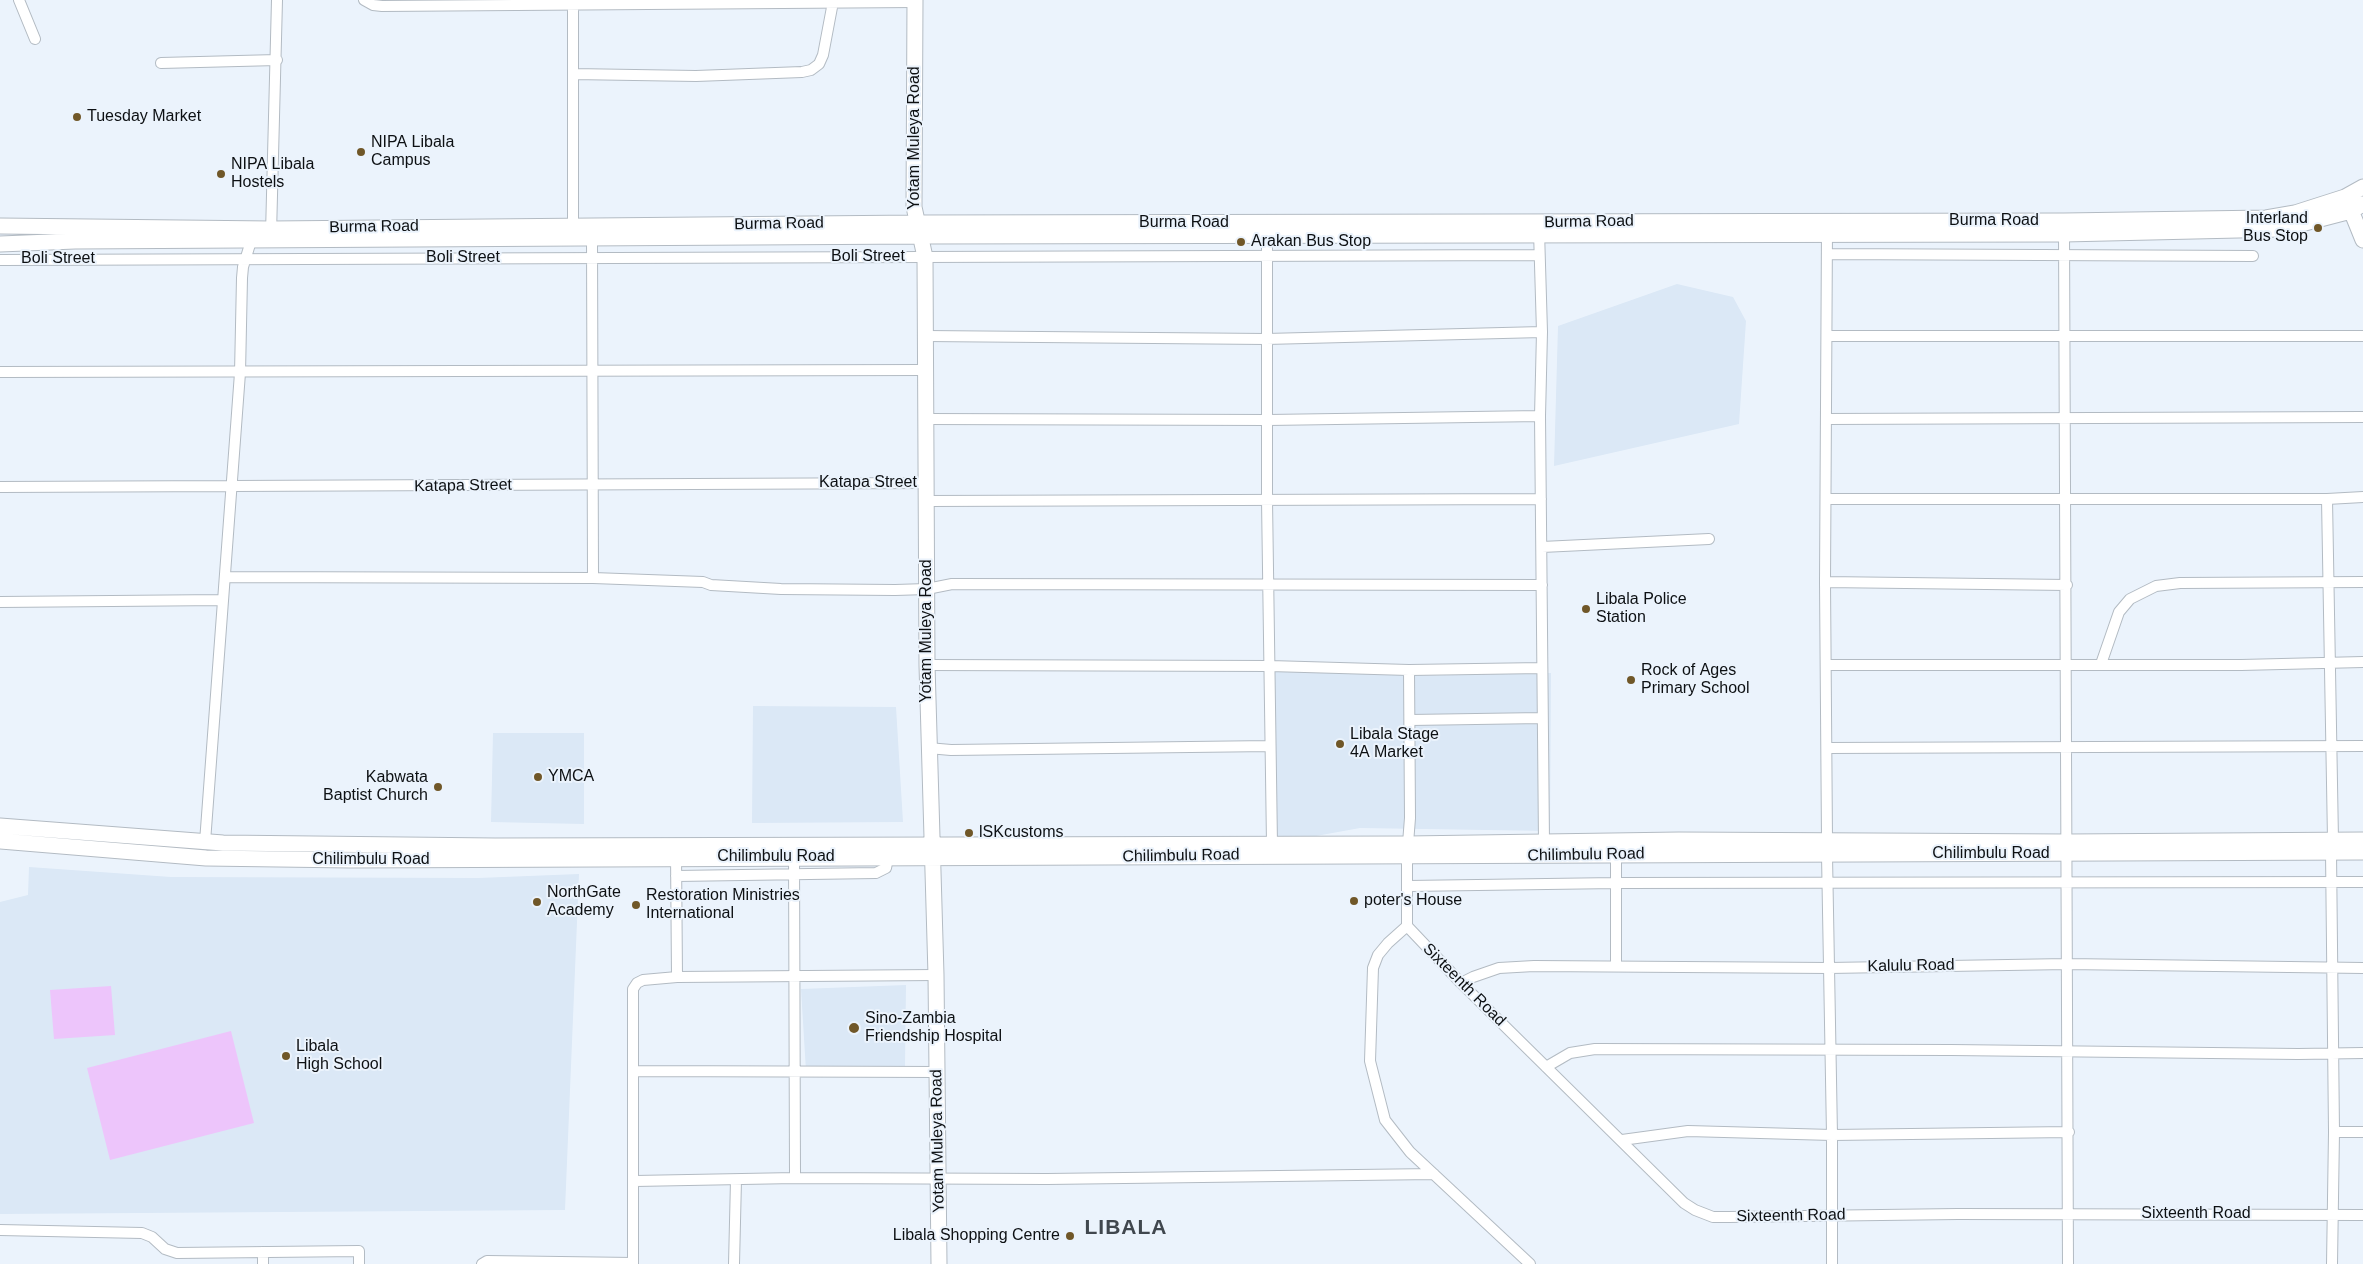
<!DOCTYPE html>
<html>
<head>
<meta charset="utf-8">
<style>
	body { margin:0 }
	canvas { display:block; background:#ebf3fc }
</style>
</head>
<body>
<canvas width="2363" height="1264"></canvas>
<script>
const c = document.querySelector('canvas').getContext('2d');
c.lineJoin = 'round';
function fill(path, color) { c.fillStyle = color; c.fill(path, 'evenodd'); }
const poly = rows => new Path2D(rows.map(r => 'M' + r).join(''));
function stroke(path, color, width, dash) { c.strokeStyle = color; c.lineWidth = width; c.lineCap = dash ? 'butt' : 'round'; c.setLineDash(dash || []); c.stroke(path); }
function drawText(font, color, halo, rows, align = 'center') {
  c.font = font + ' Arial,sans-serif'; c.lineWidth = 4; c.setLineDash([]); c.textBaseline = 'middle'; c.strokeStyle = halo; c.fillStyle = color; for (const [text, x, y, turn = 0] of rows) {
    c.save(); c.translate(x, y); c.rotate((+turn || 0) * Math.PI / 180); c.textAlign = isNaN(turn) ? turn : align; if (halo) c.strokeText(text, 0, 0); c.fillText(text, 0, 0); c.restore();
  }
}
const built = poly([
	[1677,284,1733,297,1746,321,1739,424,1554,466,1558,326],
	[1270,666,1409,670,1409,676,1551,673,1550,831,1360,828,1272,844],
	[753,706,896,707,903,822,752,823],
	[493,733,584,733,584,824,491,822],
	[29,867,171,877,478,878,579,874,565,1210,0,1214,0,902,28,895],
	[906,985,905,1067,806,1071,801,989]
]);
const green = poly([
	[111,986,115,1035,54,1039,50,990],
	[231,1031,254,1123,110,1160,87,1068]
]);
const street = poly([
	[19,0,35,39],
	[364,0,373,5,382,6,915,2],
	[161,63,277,60],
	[573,74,696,76,802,72,811,70,819,64,823,55,833,2],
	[2064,230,2068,1264],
	[573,231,573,0],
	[1267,231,1267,500,1272,844],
	[1539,231,1542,332,1540,416,1544,842],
	[271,234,277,0],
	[592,239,593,578],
	[1827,254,2253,256],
	[0,260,1539,255],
	[926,336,1266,339,1542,332],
	[1827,336,2363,336],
	[0,372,926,370],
	[927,419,1268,420,1540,416],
	[1826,419,2363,417],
	[0,487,927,483],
	[1826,499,2327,499,2363,497],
	[2327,499,2333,840],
	[927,501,1541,499],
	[1542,547,1709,539],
	[225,577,593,578,703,582,711,585,781,589,895,590,927,589,952,584,1542,585],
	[1825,582,2067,585],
	[0,602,223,600],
	[2101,664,2119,612,2130,599,2156,586,2180,583,2363,582],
	[927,665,1270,666,1409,670,1542,668],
	[1826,665,2241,665,2363,662],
	[1409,670,1410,818,1407,856,1407,926,1461,983,1684,1203,1695,1210,1713,1217,1728,1217,1958,1214,2363,1215],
	[1410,720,1542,718],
	[928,748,951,750,1270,746],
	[1827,748,2363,746],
	[1827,840,1825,582,1827,229],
	[205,842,240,373,242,278,243,267,251,241],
	[794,852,795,1178],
	[2331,852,2334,1132,2332,1264],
	[676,853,677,977],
	[1827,855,1832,1135,1832,1264],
	[676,876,876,873,886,868,888,858],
	[1408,886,1616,883,2363,882],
	[1407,926,1388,943,1378,955,1373,968,1370,1061,1385,1120,1410,1152,1530,1264],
	[1616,966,1616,854],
	[1461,983,1473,977,1499,968,1534,966,1829,968,2067,964,2363,968],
	[1546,1067,1570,1053,1595,1049,1951,1050,2298,1054,2363,1053],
	[634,1071,938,1072],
	[2334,1132,2363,1132],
	[1622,1140,1688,1131,1832,1135,2069,1132],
	[635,1181,795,1178,1047,1179,1434,1174],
	[0,1230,142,1233,152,1237,165,1249,177,1253,359,1251,359,1264],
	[263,1252,263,1264],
	[482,1264,487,1261,633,1263],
	[633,1264,633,989,637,983,643,980,677,977,936,975],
	[734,1264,736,1180]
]);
const secondary = poly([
	[915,0,914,207,925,257,927,665,936,975,939,1264],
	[2348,203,2363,240],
	[0,226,271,229,916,223,2064,221,2266,218,2295,213,2345,197,2363,187],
	[0,244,75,241,922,236,2064,234,2282,229,2351,211,2363,204],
	[0,826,223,843,495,846,1408,844,1679,840,2068,842,2363,840],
	[0,841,206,858,350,860,2363,852]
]);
const markers = [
	[77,117,5,"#705728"],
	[361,152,5,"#705728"],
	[221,174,5,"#705728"],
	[2318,228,5,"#705728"],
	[1241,242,5,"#705728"],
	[1586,609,5,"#705728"],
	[1631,680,5,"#705728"],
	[1340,744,5,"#705728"],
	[538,777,5,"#705728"],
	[438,787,5,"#705728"],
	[969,833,5,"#705728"],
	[1354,901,5,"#705728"],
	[537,902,5,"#705728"],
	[636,905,5,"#705728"],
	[854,1028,6,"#705728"],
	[286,1056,5,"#705728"],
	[1070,1236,5,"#705728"]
];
const poiNames = [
	["Tuesday Market",87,117],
	["NIPA Libala",371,143],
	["Campus",371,161],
	["NIPA Libala",231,165],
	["Hostels",231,183],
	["Interland",2308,219,"right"],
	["Bus Stop",2308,237,"right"],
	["Arakan Bus Stop",1251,242],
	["Libala Police",1596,600],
	["Station",1596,618],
	["Rock of Ages",1641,671],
	["Primary School",1641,689],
	["Libala Stage",1350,735],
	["4A Market",1350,753],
	["YMCA",548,777],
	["Kabwata",428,778,"right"],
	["Baptist Church",428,796,"right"],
	["lSKcustoms",979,833],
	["NorthGate",547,893],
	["Academy",547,911],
	["Restoration Ministries",646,896],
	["International",646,914],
	["poter's House",1364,901],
	["Sino-Zambia",865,1019],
	["Friendship Hospital",865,1037],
	["Libala",296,1047],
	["High School",296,1065],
	["Libala Shopping Centre",1060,1236,"right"]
];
const streetNames = [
	["Yotam Muleya Road",915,138,-90],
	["Burma Road",1994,221],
	["Burma Road",1589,222,-1],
	["Burma Road",1184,223],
	["Burma Road",779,224,-1],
	["Burma Road",374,227,-1],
	["Boli Street",868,257],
	["Boli Street",463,258],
	["Boli Street",58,259],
	["Katapa Street",868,483],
	["Katapa Street",463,486,-1],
	["Yotam Muleya Road",927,631,-90],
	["Chilimbulu Road",1991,854],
	["Chilimbulu Road",1586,855,-1],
	["Chilimbulu Road",1181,856,-1],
	["Chilimbulu Road",776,857],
	["Chilimbulu Road",371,860],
	["Kalulu Road",1911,966,-1],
	["Sixteenth Road",1464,985,45],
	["Yotam Muleya Road",938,1141,-91],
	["Sixteenth Road",2196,1214],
	["Sixteenth Road",1791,1216,-1]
];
const districtNames = [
	["LIBALA",1126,1228]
];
fill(built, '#dbe8f6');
fill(green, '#edc5fb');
stroke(street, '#b3bbc3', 12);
stroke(secondary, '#b3bbc3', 17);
stroke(street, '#fff', 10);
stroke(secondary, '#fff', 15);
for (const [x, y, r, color] of markers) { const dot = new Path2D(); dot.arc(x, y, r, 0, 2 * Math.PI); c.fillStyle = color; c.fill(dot); stroke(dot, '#ebf3fc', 2); }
drawText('16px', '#0d1013', '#ebf3fc', poiNames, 'left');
drawText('16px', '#0d1013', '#ebf3fc', streetNames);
c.letterSpacing = '1px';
drawText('bold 21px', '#40474e', '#ebf3fc', districtNames);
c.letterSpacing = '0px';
</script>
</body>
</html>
